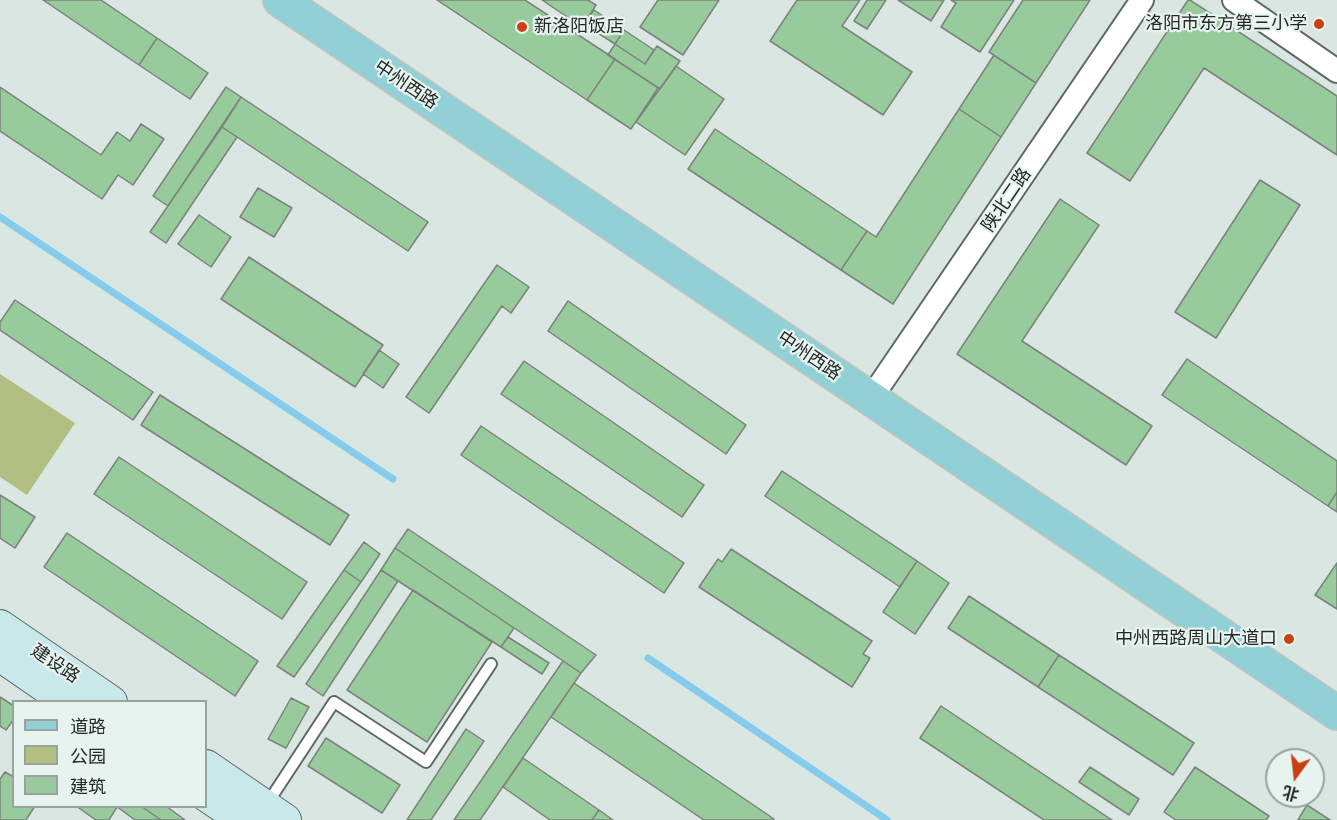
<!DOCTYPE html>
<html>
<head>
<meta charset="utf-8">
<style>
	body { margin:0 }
	#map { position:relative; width:1337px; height:820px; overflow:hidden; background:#dae6e2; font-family:"Open Sans","Noto Sans SC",sans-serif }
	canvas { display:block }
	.legend { position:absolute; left:12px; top:700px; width:195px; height:108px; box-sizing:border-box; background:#e7f3ef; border:2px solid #99a29f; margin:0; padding:8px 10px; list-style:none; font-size:18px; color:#242927 }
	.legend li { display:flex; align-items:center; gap:12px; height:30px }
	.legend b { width:30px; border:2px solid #99a29f }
	.north { position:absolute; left:1265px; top:748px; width:60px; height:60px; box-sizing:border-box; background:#e7f3ef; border:2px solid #99a29f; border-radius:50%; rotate:195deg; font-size:16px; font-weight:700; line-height:24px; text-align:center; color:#242927 }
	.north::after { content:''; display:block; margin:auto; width:21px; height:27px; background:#c94015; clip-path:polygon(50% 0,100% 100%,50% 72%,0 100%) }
</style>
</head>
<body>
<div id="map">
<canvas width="1337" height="820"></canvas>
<ul class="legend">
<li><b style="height:8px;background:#91d1d6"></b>道路</li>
<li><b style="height:16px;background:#b1bf82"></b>公园</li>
<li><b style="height:16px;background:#98cb9b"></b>建筑</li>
</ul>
<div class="north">北</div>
</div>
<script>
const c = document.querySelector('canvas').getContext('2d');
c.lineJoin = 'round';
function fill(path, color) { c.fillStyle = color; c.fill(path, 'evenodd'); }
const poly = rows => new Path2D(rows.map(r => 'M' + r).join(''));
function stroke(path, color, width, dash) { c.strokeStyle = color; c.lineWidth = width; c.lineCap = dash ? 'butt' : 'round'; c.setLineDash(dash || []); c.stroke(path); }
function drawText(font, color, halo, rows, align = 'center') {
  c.font = font + ' "Open Sans","Noto Sans SC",sans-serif'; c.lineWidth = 4.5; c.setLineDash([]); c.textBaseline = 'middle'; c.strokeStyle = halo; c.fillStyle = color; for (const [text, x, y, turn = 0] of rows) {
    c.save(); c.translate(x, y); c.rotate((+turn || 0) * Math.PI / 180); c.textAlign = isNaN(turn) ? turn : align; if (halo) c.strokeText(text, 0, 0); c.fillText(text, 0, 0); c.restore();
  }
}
const green = poly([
	[0,374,75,423,27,495,0,477]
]);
const stream = poly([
	[0,217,393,479],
	[648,658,887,820]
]);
const building = poly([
	[43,0,101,0,157,38,139,65,43,0],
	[437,0,525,0,615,59,587,100,437,0],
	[542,0,588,0,596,5,582,27,542,0],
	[658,0,719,0,683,55,640,27,658,0],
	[797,0,860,0,842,26,912,72,883,115,770,41,797,0],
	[867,0,886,0,867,29,854,21,867,0],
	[898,0,944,0,931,21,898,0],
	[951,0,1014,0,980,52,941,27,956,3,951,0],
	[1023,0,1090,0,1036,83,989,52,1023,0],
	[1188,0,1190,0,1337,96,1337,155,1204,68,1130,181,1087,153,1188,0],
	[594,10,624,30,615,44,584,24,594,10],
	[624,30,654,50,645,64,615,44,624,30],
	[157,38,208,73,190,99,139,65,157,38],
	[615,44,645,64,657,46,680,61,660,89,608,55,615,44],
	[994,55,1036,83,1001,137,959,109,994,55],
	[615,59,658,88,631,129,587,100,615,59],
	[676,66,724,99,685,155,636,122,676,66],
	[0,87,101,155,117,132,130,141,141,124,164,139,133,185,118,175,102,199,0,131,0,87],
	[226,87,241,97,168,206,153,196,226,87],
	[241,97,428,222,408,251,222,127,241,97],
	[959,109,1001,137,893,304,841,270,867,231,876,237,959,109],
	[222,127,237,137,166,243,150,232,222,127],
	[715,129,867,231,841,270,688,169,715,129],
	[1260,180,1300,205,1216,338,1175,312,1260,180],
	[258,188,292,208,274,237,240,217,258,188],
	[1060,199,1099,225,1022,341,1152,426,1126,465,957,354,1060,199],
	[199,215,231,237,211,267,178,244,199,215],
	[249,257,383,345,355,387,221,299,249,257],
	[497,265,529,287,511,313,502,306,429,413,406,397,497,265],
	[15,300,153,392,133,420,0,330,0,322,15,300],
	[568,301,746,425,726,454,548,331,568,301],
	[379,350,399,364,383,388,363,374,379,350],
	[1187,359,1337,461,1337,492,1328,506,1162,395,1187,359],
	[524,361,704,485,682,517,501,394,524,361],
	[160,395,349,515,330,545,141,425,160,395],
	[481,426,684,563,664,593,461,455,481,426],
	[119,457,307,582,282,619,94,494,119,457],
	[782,471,917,561,900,587,765,496,782,471],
	[1337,492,1337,512,1328,506,1337,492],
	[0,495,35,517,15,548,0,538,0,495],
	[408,529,596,655,581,673,514,628,395,548,408,529],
	[67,533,258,661,235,696,44,567,67,533],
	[364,542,380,554,361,582,344,570,364,542],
	[395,548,514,628,501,647,381,570,395,548],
	[731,549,872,641,863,654,870,658,852,687,699,587,718,559,722,562,731,549],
	[917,561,949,583,915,634,883,612,917,561],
	[1337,563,1337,609,1315,595,1337,563],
	[344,570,361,582,294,677,277,666,344,570],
	[381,570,398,581,323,696,306,684,381,570],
	[413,590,492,642,427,742,347,690,413,590],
	[969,596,1059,655,1038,687,948,628,969,596],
	[508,637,549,663,542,674,501,647,508,637],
	[1059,655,1194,743,1173,775,1038,687,1059,655],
	[563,661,581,673,480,820,454,820,563,661],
	[574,683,774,819,773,820,704,820,551,717,574,683],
	[0,697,14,706,14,719,6,730,0,726,0,697],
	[291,698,309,707,286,748,268,739,291,698],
	[941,706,1112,820,1044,820,920,738,941,706],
	[466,729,484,741,431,820,407,820,466,729],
	[326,738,400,785,382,813,308,766,326,738],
	[523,758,599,810,592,820,550,820,503,787,523,758],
	[1090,767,1139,799,1129,815,1079,782,1090,767],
	[1195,767,1269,816,1266,820,1176,820,1164,812,1195,767],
	[5,772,14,777,14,806,35,806,26,820,0,820,0,779,5,772],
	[1307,805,1330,820,1298,820,1307,805],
	[76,806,116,806,117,807,109,820,96,820,76,806],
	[116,806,141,806,161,820,135,820,116,806],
	[141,806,166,806,185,820,161,820,141,806],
	[599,810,613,820,592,820,599,810]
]);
const lane = poly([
	[267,804,334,702,426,762,491,664]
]);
const street = poly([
	[1234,0,1337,71],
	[871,398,1142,0]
]);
const secondary = poly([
	[0,626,111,702],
	[0,655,68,702],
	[206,766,285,820],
	[206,795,243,820]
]);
const primary = poly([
	[280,0,1337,713]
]);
const markers = [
	[1319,24,6,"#c94015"],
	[522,27,6,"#c94015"],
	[1289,639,6,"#c94015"]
];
const poiNames = [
	["洛阳市东方第三小学",1307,24],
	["新洛阳饭店",534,27,"left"],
	["中州西路周山大道口",1277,639]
];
const streetNames = [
	["中州西路",406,85,34],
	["陕北二路",1007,200,-56],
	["中州西路",809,356,34],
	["建设路",55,664,34]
];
fill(green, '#b1bf82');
stroke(stream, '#84cbec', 7);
fill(building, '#98cb9b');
stroke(building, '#7c837c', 1.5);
stroke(lane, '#5f6965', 14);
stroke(street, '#5f6965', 26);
stroke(secondary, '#5f6965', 34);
stroke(primary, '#c2c3c3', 36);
stroke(lane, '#fff', 10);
stroke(street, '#fff', 22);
stroke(secondary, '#c8e8ea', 32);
stroke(primary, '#91d1d6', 33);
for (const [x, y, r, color] of markers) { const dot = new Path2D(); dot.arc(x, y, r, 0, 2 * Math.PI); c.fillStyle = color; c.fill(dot); stroke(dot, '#e7f3ef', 2); }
drawText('18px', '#242927', '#e7f3ef', poiNames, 'right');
drawText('18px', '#242927', '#e7f3ef', streetNames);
</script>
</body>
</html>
